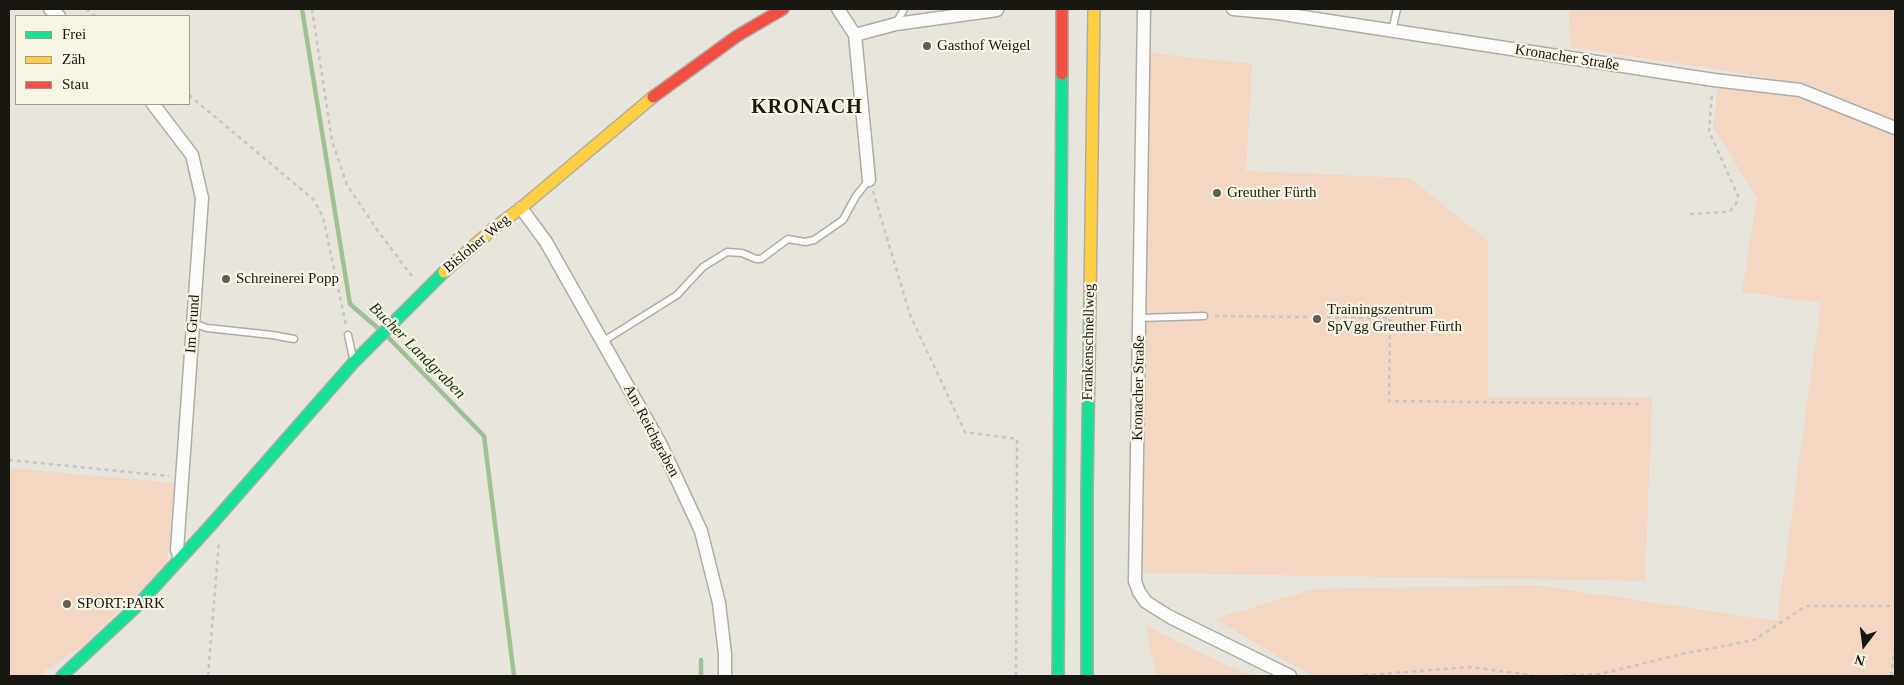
<!DOCTYPE html>
<html>
<head>
<meta charset="utf-8">
<style>
	body { margin:0 }
	#map { position:relative; width:1904px; height:685px; overflow:hidden; background:#e7e5dc; font-family:Georgia,serif }
	canvas { display:block }
	.frame { position:absolute; inset:0; border:10px solid #181611; pointer-events:none }
	.legend { position:absolute; left:15px; top:15px; width:175px; height:90px; box-sizing:border-box; background:#f8f5e5; border:1px solid #9e9c90; margin:0; padding:6px 9px; list-style:none; font-size:15px; color:#181611 }
	.legend li { display:flex; align-items:center; gap:10px; height:25px }
	.legend b { width:25px; border:1px solid #9e9c90 }
	.north { position:absolute; left:1839px; top:620px; width:50px; height:50px; -webkit-text-stroke:4px #f8f5e5; paint-order:stroke; rotate:195deg; font-size:14px; font-weight:700; line-height:20px; text-align:center; color:#181611 }
	.north::after { content:''; display:block; margin:auto; width:18px; height:22px; background:#181611; clip-path:polygon(50% 0,100% 100%,50% 72%,0 100%) }
</style>
</head>
<body>
<div id="map">
<canvas width="1904" height="685"></canvas>
<div class="frame"></div>
<ul class="legend">
<li><b style="height:6px;background:#16e098"></b>Frei</li>
<li><b style="height:6px;background:#ffcf43"></b>Zäh</li>
<li><b style="height:6px;background:#f24e42"></b>Stau</li>
</ul>
<div class="north">N</div>
</div>
<script>
const c = document.querySelector('canvas').getContext('2d');
c.lineJoin = 'round';
function fill(path, color) { c.fillStyle = color; c.fill(path, 'evenodd'); }
const poly = rows => new Path2D(rows.map(r => 'M' + r).join(''));
function stroke(path, color, width, dash) { c.strokeStyle = color; c.lineWidth = width; c.lineCap = dash ? 'butt' : 'round'; c.setLineDash(dash || []); c.stroke(path); }
function drawText(font, color, halo, rows, align = 'center') {
  c.font = font + ' Georgia,serif'; c.lineWidth = 4.5; c.setLineDash([]); c.textBaseline = 'middle'; c.strokeStyle = halo; c.fillStyle = color; for (const [text, x, y, turn = 0] of rows) {
    c.save(); c.translate(x, y); c.rotate((+turn || 0) * Math.PI / 180); c.textAlign = isNaN(turn) ? turn : align; if (halo) c.strokeText(text, 0, 0); c.fillText(text, 0, 0); c.restore();
  }
}
const green = poly([
	[1569,9,1895,9,1895,120,1805,83,1570,47],
	[1150,53,1252,64,1246,171,1410,178,1488,241,1488,397,1652,398,1645,581,1142,573],
	[1718,84,1799,97,1895,136,1895,676,1312,676,1215,619,1313,589,1535,585,1777,621,1821,303,1742,292,1757,198,1713,127],
	[9,468,175,483,167,564,84,645,38,676,9,676],
	[1146,626,1228,666,1255,676,1156,676]
]);
const stream = poly([
	[302,9,350,304,380,330],
	[386,335,484,436,514,676],
	[701,676,701,660]
]);
const path = poly([
	[86,9,95,16],
	[312,9,332,141,347,185,378,231,414,279],
	[189,95,314,200,323,217,346,325],
	[873,191,910,315,965,432,1017,439,1016,676],
	[1690,214,1724,212,1730,211,1736,204,1738,196,1709,131,1712,94],
	[1215,316,1390,318,1389,401,1642,404],
	[9,460,169,476],
	[208,676,219,541],
	[1356,676,1470,667,1537,676],
	[1556,676,1600,674,1682,654,1754,640,1806,606,1895,606],
	[1891,676,1895,647]
]);
const lane = poly([
	[896,23,904,9],
	[1392,31,1397,9],
	[1140,318,1204,316],
	[193,323,207,328,272,335,294,339],
	[348,335,353,358],
	[602,342,677,295,703,267,727,252,742,253,756,259,761,259,788,239,805,242,814,240,843,220,856,196,869,180]
]);
const street = poly([
	[50,9,59,16],
	[838,9,855,35,869,180],
	[1144,9,1135,581,1139,592,1146,602,1170,617,1290,676],
	[1233,9,1277,13,1714,80,1800,90,1895,128],
	[855,35,896,24,997,10],
	[153,104,192,155,202,198,177,550,180,558],
	[521,208,546,242,661,445,701,531,719,603,725,654,725,676]
]);
const fast = poly([
	[62,676,136,607,211,525,354,362,444,272],
	[1058,676,1062,74],
	[1087,676,1087,490,1090,299]
]);
const slow = poly([
	[444,272,494,228,521,208,653,97],
	[1090,299,1094,9]
]);
const jam = poly([
	[1062,74,1062,9],
	[653,97,737,36,783,9]
]);
const markers = [
	[927,46,5,"#605e58"],
	[1217,193,5,"#605e58"],
	[226,279,5,"#605e58"],
	[1317,319,5,"#605e58"],
	[67,604,5,"#605e58"]
];
const poiNames = [
	["Gasthof Weigel",937,46],
	["Greuther Fürth",1227,193],
	["Schreinerei Popp",236,279],
	["Trainingszentrum",1327,310],
	["SpVgg Greuther Fürth",1327,327],
	["SPORT:PARK",77,604]
];
const streetNames = [
	["Kronacher Straße",1567,58,9],
	["Bisloher Weg",477,244,-40],
	["Im Grund",193,324,-86],
	["Frankenschnellweg",1089,342,-89],
	["Kronacher Straße",1139,388,-89],
	["Am Reichgraben",651,431,62]
];
const waterNames = [
	["Bucher Landgraben",417,351,45]
];
const districtNames = [
	["KRONACH",807,108]
];
fill(green, '#f3d7c2');
stroke(stream, '#9dc192', 4.5);
stroke(lane, '#aeaca6', 9);
stroke(street, '#aeaca6', 15);
stroke(fast, '#aeaca6', 14);
stroke(slow, '#aeaca6', 14);
stroke(jam, '#aeaca6', 14);
stroke(path, '#c6c5c3', 2.5, [4, 4]);
stroke(lane, '#fbfbfa', 6);
stroke(street, '#fbfbfa', 12);
stroke(fast, '#16e098', 11);
stroke(slow, '#ffcf43', 11);
stroke(jam, '#f24e42', 11);
for (const [x, y, r, color] of markers) { const dot = new Path2D(); dot.arc(x, y, r, 0, 2 * Math.PI); c.fillStyle = color; c.fill(dot); stroke(dot, '#f8f5e5', 2); }
drawText('15px', '#181611', '#f8f5e5', poiNames, 'left');
drawText('15px', '#181611', '#f8f5e5', streetNames);
drawText('italic 16px', '#0f3407', '#f8f5e5', waterNames);
c.letterSpacing = '1px';
drawText('bold 20px', '#181611', '#f8f5e5', districtNames);
c.letterSpacing = '0px';
</script>
</body>
</html>
